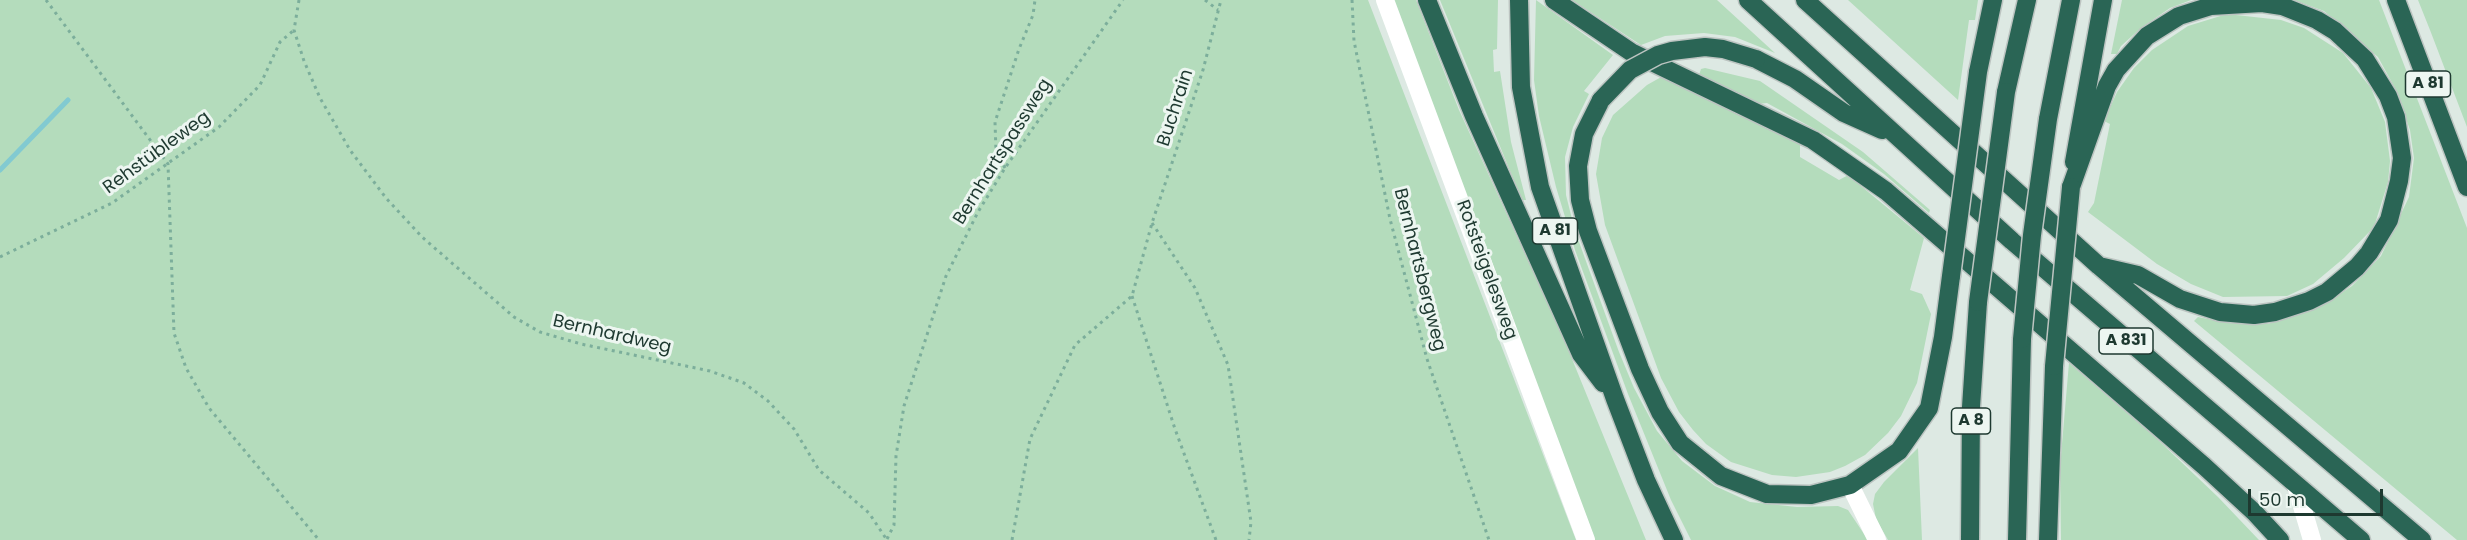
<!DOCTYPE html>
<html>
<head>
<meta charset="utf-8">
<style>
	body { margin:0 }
	#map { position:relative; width:2467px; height:540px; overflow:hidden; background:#dde9e3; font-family:Poppins,sans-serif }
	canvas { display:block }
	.scale { position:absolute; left:2248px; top:489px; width:135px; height:27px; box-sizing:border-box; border:3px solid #1e3930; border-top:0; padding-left:8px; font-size:18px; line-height:21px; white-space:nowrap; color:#1e3930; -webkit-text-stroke:4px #edf6f1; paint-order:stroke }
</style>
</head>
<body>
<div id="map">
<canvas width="2467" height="540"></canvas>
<div class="scale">50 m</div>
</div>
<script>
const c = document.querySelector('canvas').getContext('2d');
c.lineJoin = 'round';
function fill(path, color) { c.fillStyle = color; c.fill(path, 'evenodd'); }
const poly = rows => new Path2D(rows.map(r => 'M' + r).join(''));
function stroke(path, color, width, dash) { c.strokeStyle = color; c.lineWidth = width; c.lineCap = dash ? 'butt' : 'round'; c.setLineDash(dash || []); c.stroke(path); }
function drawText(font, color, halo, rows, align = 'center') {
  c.font = font + ' Poppins,sans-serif'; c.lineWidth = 6; c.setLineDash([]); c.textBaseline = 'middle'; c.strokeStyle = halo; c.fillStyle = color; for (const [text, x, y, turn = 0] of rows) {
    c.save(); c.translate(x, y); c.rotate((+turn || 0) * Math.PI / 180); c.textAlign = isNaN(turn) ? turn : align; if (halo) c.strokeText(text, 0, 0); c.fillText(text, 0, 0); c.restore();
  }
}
const green = poly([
	[0,0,1368,0,1576,540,0,540],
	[1392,0,1416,0,1459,110,1563,337,1646,540,1595,540],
	[1440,0,1498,0,1497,49,1493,50,1494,72,1500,71,1511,142,1526,200,1522,200],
	[1536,0,1613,55,1584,91,1589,94,1573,127,1565,157,1566,195,1575,231,1619,352,1634,388,1657,431,1682,461,1715,486,1750,502,1797,507,1838,506,1848,510,1868,540,1691,540,1671,500,1628,394,1575,250,1556,187,1539,116,1534,80],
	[1572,0,1717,0,1775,53,1735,37,1704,33,1665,36,1641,45],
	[1848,0,1978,0,1975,20,1969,20,1958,100],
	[2122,0,2191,0,2170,8,2141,28,2121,46,2117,54,2111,54],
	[2294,0,2379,0,2467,228,2467,540,2457,540,2194,321,2198,317,2228,323,2268,324,2326,303,2352,286,2381,256,2409,197,2414,158,2410,130,2396,90,2378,57,2324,11],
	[2418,0,2467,0,2467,127,2430,30],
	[2227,14,2281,20,2304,28,2343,53,2371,88,2385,122,2390,161,2388,182,2374,227,2344,258,2313,284,2287,296,2223,297,2191,284,2157,264,2088,212,2094,203,2110,124,2104,121,2117,92,2134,68,2152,50,2188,26],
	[1705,68,1760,81,1863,152,1930,210,1929,213,1884,174,1842,144,1767,103,1757,104,1698,78,1701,69],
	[1663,76,1800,142,1800,157,1839,180,1852,173,1864,182,1861,186,1924,238,1910,290,1922,294,1931,314,1917,383,1901,416,1888,433,1865,455,1845,466,1830,472,1796,477,1772,475,1731,462,1706,444,1693,430,1679,412,1661,378,1605,225,1596,174,1602,138,1613,115,1647,85],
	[2069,363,2156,438,2218,497,2259,540,2061,540,2060,467],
	[1918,448,1922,540,1888,540,1876,519,1873,504,1875,494,1884,482]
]);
const stream = poly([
	[0,170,68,100]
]);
const path = poly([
	[46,0,168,164,174,333,186,368,209,408,319,540],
	[299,0,294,30,304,61,320,98,350,150,386,198,422,237,514,317,540,332,581,344,710,371,744,383,768,401,794,429,819,470,869,513,887,540],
	[1205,0,1218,10],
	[1352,0,1354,41,1390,219,1427,359,1489,540],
	[1005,168,996,151,995,122,1019,49,1033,15,1035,0],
	[1152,223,1195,288,1228,365,1251,522,1249,540],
	[0,257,112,203,219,127,260,85,280,42,294,30],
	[1132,296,1175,429,1216,540],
	[887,539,894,525,896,456,904,406,946,276,978,212,1005,168,1123,0],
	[1012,540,1030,439,1075,345,1132,296,1152,223,1203,70,1221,0]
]);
const minor = poly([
	[1385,0,1586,540],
	[1850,485,1877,540],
	[2296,486,2312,540]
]);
const highway = poly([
	[1427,0,1474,116,1581,354,1603,383],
	[1519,0,1521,87,1540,187,1615,399,1646,480,1674,540],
	[1554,0,1631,52,1813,140,1886,191,2204,466,2255,513,2280,540],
	[1748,0,2012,241,2361,540],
	[1805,0,2099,266,2422,540],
	[2396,0,2467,187],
	[1756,59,1795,79,1844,113,1882,130],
	[1978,72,1993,0],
	[2006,92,2027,0],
	[1601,100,1584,134,1578,166,1580,200,1588,231,1640,369,1660,412,1680,443,1721,476,1767,494,1811,495,1850,485,1899,451,1929,408,1943,337,1951,276],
	[2048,119,2071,0],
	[2074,162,2103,0],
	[2071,187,2107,86,2116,70,2147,36,2179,16,2211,6,2262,3,2282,6,2317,20,2335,31,2365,59,2388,96,2396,117,2402,158,2399,181,2389,220,2369,253,2357,267,2327,292,2309,301,2275,312,2254,315,2220,312,2180,299,2138,275,2099,266],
	[1970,540,1971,407,1978,302],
	[2017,540,2022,339],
	[2048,540,2054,366]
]);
const highwayBridge = poly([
	[1601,100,1630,70,1658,55,1672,51,1705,47,1723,49,1756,59],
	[1951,276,1978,72],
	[1978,302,2006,92],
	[2022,339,2032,235,2048,119],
	[2054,366,2071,187]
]);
const shields = [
	[2428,84,45],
	[1555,231,45],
	[2126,341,54],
	[1971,421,39]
];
const shieldNames = [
	["A 81",2428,84],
	["A 81",1555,231],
	["A 831",2126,341],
	["A 8",1971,421]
];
const streetNames = [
	["Buchrain",1176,108,-72],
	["Bernhartspassweg",1003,152,-58],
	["Rehstübleweg",157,153,-36],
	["Bernhartsbergweg",1419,270,76],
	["Rotsteigelesweg",1486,270,70],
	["Bernhardweg",612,335,13]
];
fill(green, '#b4dcbc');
stroke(stream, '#82cad1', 5);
stroke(highway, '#bcc4c1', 21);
stroke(path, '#7cae9b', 3, [3, 4.5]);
stroke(minor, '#fff', 18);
stroke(highway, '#2a6555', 18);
stroke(highwayBridge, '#bcc4c1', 21, []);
stroke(highwayBridge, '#2a6555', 18);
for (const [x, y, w] of shields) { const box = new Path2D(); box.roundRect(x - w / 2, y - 13, w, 26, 4.5); c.fillStyle = '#edf6f1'; c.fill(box); stroke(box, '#1e3930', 1.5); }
drawText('bold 16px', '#1e3930', null, shieldNames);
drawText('18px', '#1e3930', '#edf6f1', streetNames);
</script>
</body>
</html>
